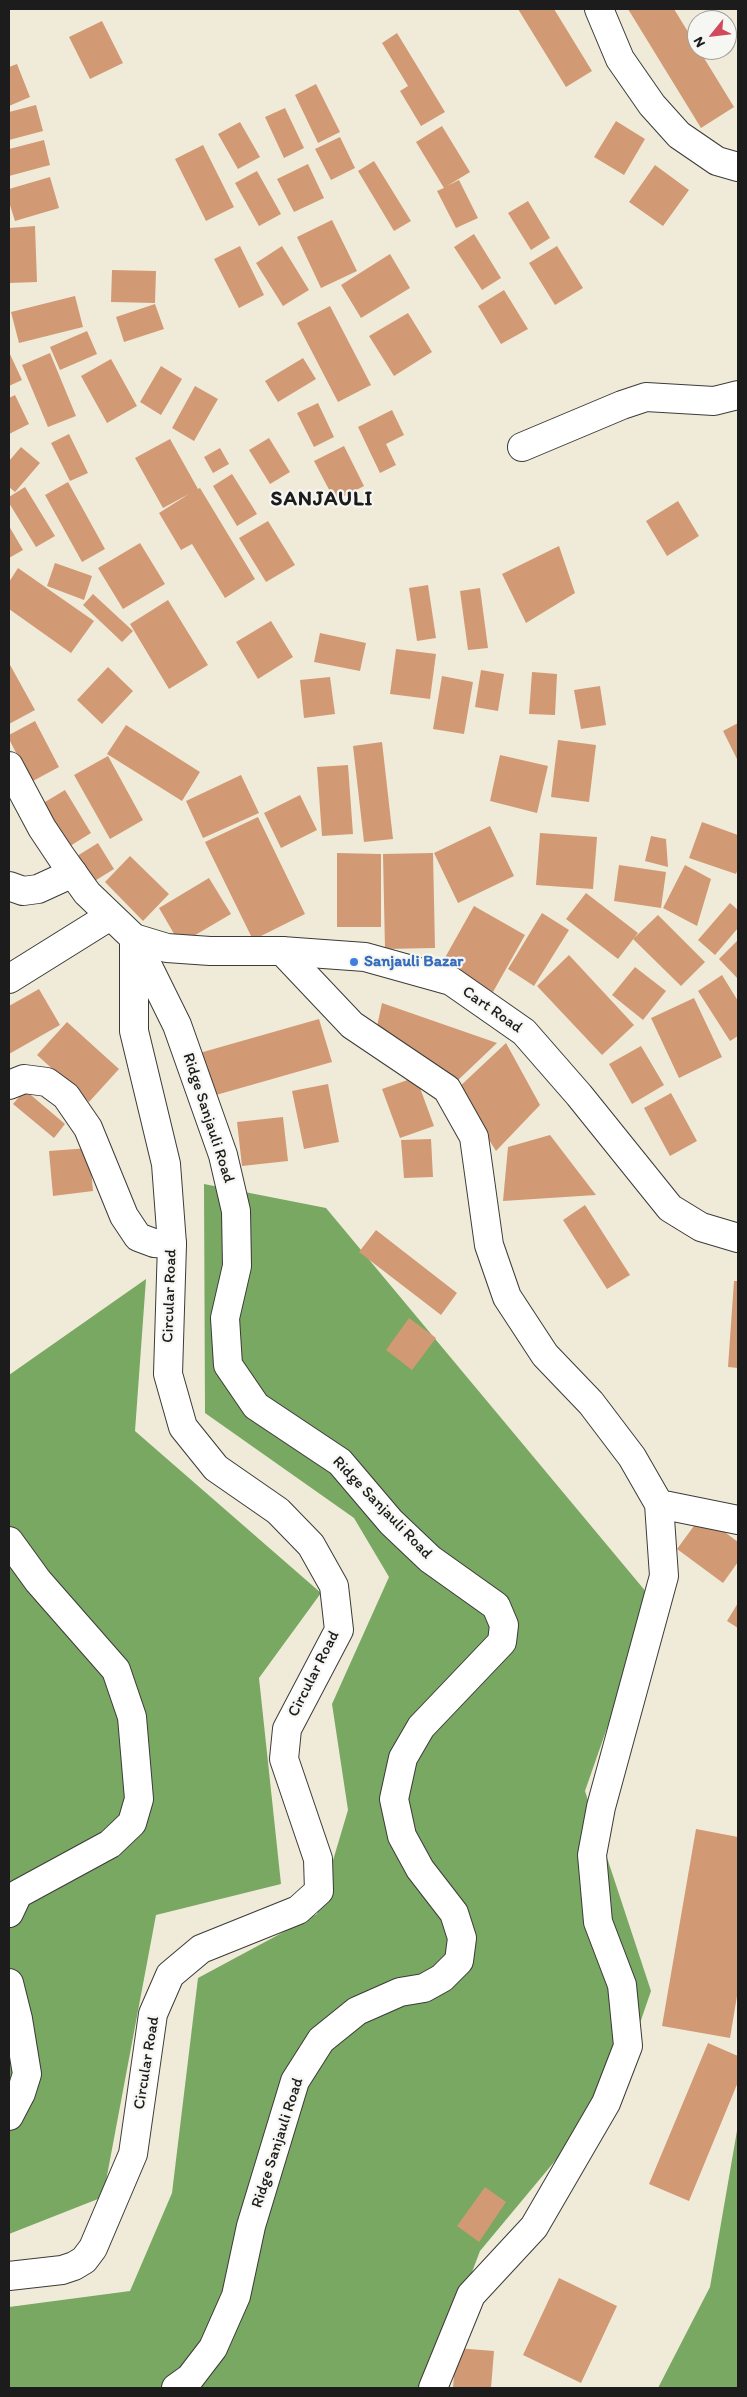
<!DOCTYPE html>
<html>
<head>
<meta charset="utf-8">
<style>
	body { margin:0 }
	#map { position:relative; width:747px; height:2397px; overflow:hidden; background:#f0ebd8; font-family:Itim,sans-serif }
	canvas { display:block }
	.frame { position:absolute; inset:0; border:10px solid #1c1c1c; pointer-events:none }
	.north { position:absolute; left:687px; top:10px; width:50px; height:50px; box-sizing:border-box; background:#f6f6f2; border:1px solid #9f9f9c; border-radius:50%; rotate:241deg; font-size:14px; font-weight:700; line-height:20px; text-align:center; color:#1c1c1c }
	.north::after { content:''; display:block; margin:auto; width:18px; height:22px; background:#d1495b; clip-path:polygon(50% 0,100% 100%,50% 72%,0 100%) }
</style>
</head>
<body>
<div id="map">
<canvas width="747" height="2397"></canvas>
<div class="frame"></div>
<div class="north">N</div>
</div>
<script>
const c = document.querySelector('canvas').getContext('2d');
c.lineJoin = 'round';
function fill(path, color) { c.fillStyle = color; c.fill(path, 'evenodd'); }
const poly = rows => new Path2D(rows.map(r => 'M' + r).join(''));
function stroke(path, color, width, dash) { c.strokeStyle = color; c.lineWidth = width; c.lineCap = dash ? 'butt' : 'round'; c.setLineDash(dash || []); c.stroke(path); }
function drawText(font, color, halo, rows, align = 'center') {
  c.font = font + ' Itim,sans-serif'; c.lineWidth = 4.5; c.setLineDash([]); c.textBaseline = 'middle'; c.strokeStyle = halo; c.fillStyle = color; for (const [text, x, y, turn = 0] of rows) {
    c.save(); c.translate(x, y); c.rotate((+turn || 0) * Math.PI / 180); c.textAlign = isNaN(turn) ? turn : align; if (halo) c.strokeText(text, 0, 0); c.fillText(text, 0, 0); c.restore();
  }
}
const forest = poly([
	[204,1184,326,1208,652,1599,585,1791,651,1991,619,2084,480,2251,428,2388,9,2388,9,2307,130,2291,172,2193,198,1978,317,1914,348,1810,332,1704,389,1577,354,1518,205,1413],
	[146,1279,135,1431,321,1593,259,1678,281,1884,156,1915,103,2197,9,2234,9,1375],
	[738,2125,738,2388,658,2388,710,2287]
]);
const building = poly([
	[518,9,554,9,592,71,566,87],
	[628,9,674,9,734,107,701,128],
	[102,21,123,63,90,79,69,37],
	[397,33,445,112,421,126,400,91,408,86,382,43],
	[17,64,30,97,9,106,9,67],
	[316,84,340,132,318,143,295,95],
	[36,105,43,131,9,140,9,112],
	[285,108,304,148,284,158,265,117],
	[616,121,645,139,624,175,594,157],
	[240,122,260,157,238,169,218,134],
	[442,126,470,172,447,186,459,180,478,218,456,228,437,191,444,188,416,142],
	[340,137,355,168,331,180,315,149],
	[44,140,50,165,9,176,9,149],
	[203,145,234,207,206,221,175,159],
	[374,161,411,221,394,231,358,171],
	[308,164,324,198,294,212,277,179],
	[655,165,689,190,663,226,629,202],
	[257,171,281,214,259,226,235,183],
	[50,177,59,208,15,221,9,202,9,189],
	[528,201,550,238,531,250,508,213],
	[332,220,357,271,321,288,297,237],
	[35,226,37,282,9,283,9,228],
	[474,234,501,278,482,290,454,247],
	[240,246,264,295,239,308,214,259],
	[282,246,309,290,283,306,256,263],
	[557,246,583,288,555,305,529,263],
	[390,254,410,288,361,318,341,285],
	[112,270,156,271,155,303,111,302],
	[504,290,528,329,501,344,478,306],
	[75,296,83,327,19,343,11,312],
	[155,304,164,329,124,342,116,317],
	[330,306,371,385,338,402,297,323],
	[408,313,432,352,394,376,369,336],
	[87,331,97,354,60,370,50,347],
	[9,352,22,380,9,386],
	[50,353,76,416,48,427,22,365],
	[303,358,316,379,278,402,265,381],
	[111,359,137,406,107,423,81,376],
	[161,366,182,379,161,415,140,402],
	[195,386,218,399,194,441,172,428],
	[15,395,29,424,9,434,9,398],
	[318,403,334,437,314,447,297,413],
	[392,410,404,435,386,444,396,465,380,473,358,427],
	[69,434,88,473,70,481,51,443],
	[269,438,290,472,270,484,249,450],
	[170,439,198,489,200,488,255,579,225,598,192,544,181,550,159,513,189,494,163,508,135,458],
	[344,446,364,486,335,501,314,461],
	[21,447,40,463,15,492,9,487,9,461],
	[220,448,229,464,213,473,204,457],
	[232,474,257,514,237,526,213,486],
	[68,482,105,549,82,562,45,495],
	[25,487,55,536,36,547,9,503,9,497],
	[678,501,699,536,667,556,646,521],
	[268,521,295,565,266,582,239,538],
	[9,526,23,550,9,558],
	[140,543,165,584,123,609,98,568],
	[559,546,575,593,526,623,502,574],
	[55,563,92,576,84,600,47,586],
	[18,568,94,621,71,653,9,609,9,582],
	[428,585,436,638,417,641,409,588],
	[480,588,488,648,468,650,460,591],
	[93,594,133,631,122,642,83,605],
	[168,600,208,665,169,689,130,624],
	[271,621,293,657,258,679,236,642],
	[320,633,366,643,360,671,314,662],
	[396,649,436,654,430,699,390,694],
	[9,663,35,710,9,724],
	[108,667,133,691,102,724,77,700],
	[481,670,504,674,498,711,475,707],
	[532,672,557,674,555,715,529,714],
	[442,676,473,682,464,734,433,729],
	[330,677,335,714,304,718,300,680],
	[600,686,606,725,581,729,574,690],
	[35,721,59,767,31,782,9,739,9,735],
	[738,723,738,761,723,731],
	[126,725,200,772,182,801,107,754],
	[558,740,596,745,589,802,551,797],
	[382,742,393,839,364,842,353,746],
	[500,755,548,766,537,813,490,801],
	[108,756,143,820,110,839,74,775],
	[348,765,353,834,322,836,317,767],
	[241,775,259,813,203,838,186,801],
	[65,790,91,833,62,851,35,808],
	[300,795,317,830,281,848,264,813],
	[258,817,305,914,253,940,205,842],
	[702,822,738,835,738,868,736,874,689,858],
	[490,826,514,876,458,903,434,853],
	[540,833,597,837,593,889,536,885],
	[651,836,666,839,668,867,645,861],
	[98,843,114,869,85,887,69,861],
	[337,853,381,854,381,927,337,927],
	[433,853,435,948,385,949,383,854],
	[130,856,169,894,143,921,105,882],
	[619,865,666,872,661,908,614,901],
	[685,865,711,879,697,926,663,908],
	[209,878,231,914,180,944,159,908],
	[586,893,638,933,618,959,566,919],
	[730,903,738,910,738,928,715,955,698,940],
	[474,906,525,935,493,992,442,963],
	[542,913,569,930,534,986,508,969],
	[658,915,705,962,681,986,633,939],
	[738,940,738,979,719,959],
	[569,955,634,1025,602,1055,537,986],
	[635,967,666,991,643,1020,612,995],
	[722,975,738,1001,738,1036,730,1041,698,991],
	[39,989,60,1025,9,1054,9,1006],
	[694,998,722,1057,679,1078,651,1018],
	[382,1003,497,1043,455,1083,376,1031],
	[319,1019,332,1062,209,1097,196,1054],
	[67,1022,119,1069,89,1102,37,1055],
	[506,1043,540,1105,496,1151,457,1089],
	[641,1046,664,1085,632,1104,609,1064],
	[416,1077,434,1126,400,1138,382,1089],
	[328,1084,339,1142,304,1149,292,1091],
	[25,1090,65,1124,54,1138,13,1104],
	[671,1093,697,1141,670,1156,644,1108],
	[283,1117,288,1161,242,1166,237,1122],
	[550,1135,596,1195,503,1201,508,1147],
	[431,1139,433,1177,404,1178,401,1140],
	[89,1148,93,1191,53,1196,49,1151],
	[585,1205,630,1275,607,1289,563,1220],
	[376,1230,457,1293,441,1315,359,1252],
	[734,1281,738,1281,738,1368,728,1367],
	[409,1318,436,1338,412,1370,386,1350],
	[702,1515,738,1542,738,1562,723,1583,677,1549],
	[738,1603,738,1628,727,1621],
	[696,1829,738,1837,738,1990,730,2038,662,2026],
	[708,2043,738,2056,738,2082,689,2201,649,2184],
	[485,2187,506,2202,479,2242,457,2226],
	[559,2278,617,2306,581,2383,523,2355],
	[456,2348,494,2351,491,2388,453,2388]
]);
const minor = poly([
	[599,9,620,59,652,105,679,135,717,161,738,167],
	[522,447,622,405,646,397,714,401,738,395],
	[9,886,23,891,38,889,73,873],
	[134,938,177,1025,223,1155,236,1211,237,1266,225,1318,228,1365,256,1406,340,1462,391,1522,430,1559,496,1606,504,1625,502,1642,421,1727,403,1758,394,1799,402,1836,420,1869,454,1913,462,1938,459,1961,442,1978,424,1988,400,1992,357,2011,321,2040,295,2081,251,2226,236,2296,213,2348,190,2378,176,2388],
	[282,951,352,1025,447,1089,474,1137,489,1245,507,1297,545,1355,591,1403,632,1457,659,1504,664,1576,601,1807,592,1855,598,1922,622,1985,628,2046,606,2103,534,2227,471,2295,433,2388],
	[9,979,110,916],
	[9,1085,24,1079,47,1082,66,1096,88,1128,124,1216,138,1237,154,1243,172,1244],
	[659,1504,738,1520]
]);
const major = poly([
	[9,766,42,828,62,858,87,893,134,938,167,948,210,951,282,951,365,957,451,981,524,1032,579,1095,670,1208,701,1227,738,1238],
	[9,1541,38,1581,116,1670,132,1717,139,1799,132,1823,110,1844,18,1894,9,1913],
	[9,1983,18,2019,27,2074,21,2093,9,2116],
	[9,2276,62,2270,74,2266,84,2260,93,2248,133,2154,153,2014,170,1975,201,1949,298,1910,319,1891,318,1859,284,1759,287,1729,339,1630,334,1586,311,1545,278,1511,216,1468,183,1427,168,1374,172,1244,166,1164,134,1031,134,938]
]);
const markers = [
	[354,962,5,"#3f7fe0"]
];
const shopNames = [
	["Sanjauli Bazar",364,962]
];
const streetNames = [
	["Cart Road",492,1010,35],
	["Ridge Sanjauli Road",208,1118,72],
	["Circular Road",170,1296,-88],
	["Ridge Sanjauli Road",382,1508,46],
	["Circular Road",314,1674,-63],
	["Circular Road",147,2063,-81],
	["Ridge Sanjauli Road",278,2143,-72]
];
const districtNames = [
	["SANJAULI",322,500]
];
fill(forest, '#78a862');
fill(building, '#d29975');
stroke(minor, '#3c3b38', 30);
stroke(major, '#3c3b38', 30);
stroke(minor, '#fff', 28);
stroke(major, '#fff', 28);
for (const [x, y, r, color] of markers) { const dot = new Path2D(); dot.arc(x, y, r, 0, 2 * Math.PI); c.fillStyle = color; c.fill(dot); stroke(dot, '#f6f6f2', 2); }
drawText('bold 16px', '#366cbe', '#f6f6f2', shopNames, 'left');
drawText('16px', '#1c1c1c', '#f6f6f2', streetNames);
c.letterSpacing = '1px';
drawText('bold 21px', '#1c1c1c', '#f6f6f2', districtNames);
c.letterSpacing = '0px';
</script>
</body>
</html>
